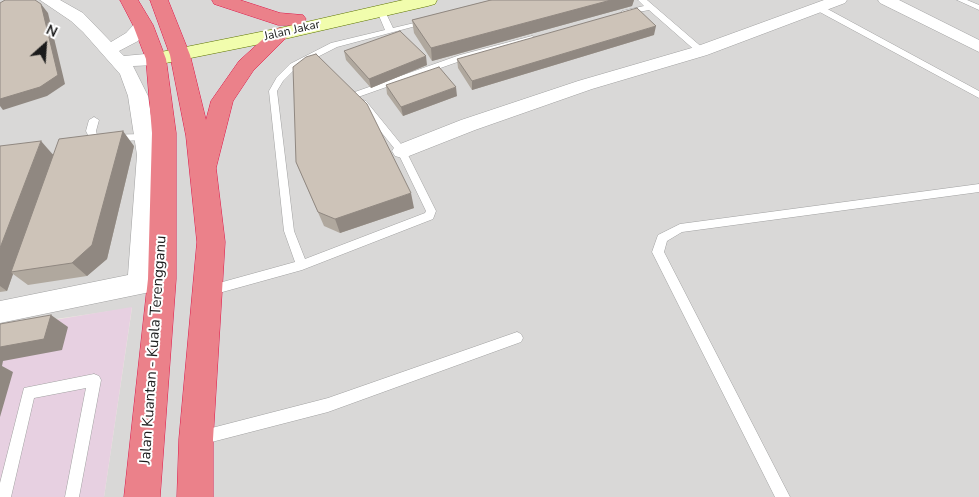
<!DOCTYPE html>
<html>
<head>
<meta charset="utf-8">
<style>
	body { margin:0 }
	#map { position:relative; width:979px; height:497px; overflow:hidden; background:#edeadf; font-family:"Nunito Sans",sans-serif }
	canvas { display:block }
	.north { position:absolute; left:20px; top:20px; width:50px; height:50px; -webkit-text-stroke:4px #fff; paint-order:stroke; rotate:26deg; font-size:14px; font-weight:700; line-height:20px; text-align:center; color:#1b1b1b }
	.north::after { content:''; display:block; margin:auto; width:18px; height:22px; background:#1b1b1b; clip-path:polygon(50% 0,100% 100%,50% 72%,0 100%) }
</style>
</head>
<body>
<div id="map">
<canvas width="979" height="497"></canvas>
<div class="north">N</div>
</div>
<script>
const c = document.querySelector('canvas').getContext('2d');
c.lineJoin = 'round';
function fill(path, color) { c.fillStyle = color; c.fill(path, 'evenodd'); }
const poly = rows => new Path2D(rows.map(r => 'M' + r).join(''));
function stroke(path, color, width, dash) { c.strokeStyle = color; c.lineWidth = width; c.lineCap = dash ? 'butt' : 'round'; c.setLineDash(dash || []); c.stroke(path); }
function drawText(font, color, halo, rows, align = 'center') {
  c.font = font + ' "Nunito Sans",sans-serif'; c.lineWidth = 4; c.setLineDash([]); c.textBaseline = 'middle'; c.strokeStyle = halo; c.fillStyle = color; for (const [text, x, y, turn = 0] of rows) {
    c.save(); c.translate(x, y); c.rotate((+turn || 0) * Math.PI / 180); c.textAlign = isNaN(turn) ? turn : align; if (halo) c.strokeText(text, 0, 0); c.fillText(text, 0, 0); c.restore();
  }
}
const residential = poly([
	[0,0,979,0,979,497,104,497,132,308,0,327]
]);
const industrial = poly([
	[132,307,104,497,0,497,0,329]
]);
const lane = poly([
	[638,0,647,0,704,49,704,53,698,53,649,10,622,15,622,11,644,6,638,0],
	[957,0,967,0,979,5,979,10,957,0],
	[816,6,822,6,979,91,979,98,816,10,816,6],
	[378,9,384,9,393,28,427,20,431,22,337,47,296,68,283,81,277,91,294,231,305,259,425,213,426,211,398,153,358,103,363,100,366,101,405,149,436,211,433,219,302,270,208,296,204,295,202,291,204,287,208,286,295,262,284,231,269,91,277,77,290,64,331,43,385,30,377,11,378,9],
	[532,36,536,38,535,40,466,59,358,97,352,97,350,95,352,93,460,55,532,36],
	[94,117,99,120,96,131,97,135,145,134,150,137,145,140,99,142,90,139,86,131,89,120,94,117],
	[979,184,979,192,682,232,667,241,664,252,790,497,775,497,652,252,658,235,680,224,979,184],
	[517,332,521,334,523,338,521,342,328,412,200,445,195,443,193,438,195,433,200,431,328,398,517,332],
	[94,374,99,376,101,380,79,497,65,497,86,388,34,398,11,497,0,497,0,483,24,388,94,374]
]);
const street = poly([
	[40,0,60,0,83,13,111,42,126,33,137,21,149,21,151,25,138,41,119,51,124,56,156,53,162,55,165,59,162,63,156,65,133,66,148,96,157,155,153,270,164,273,167,280,164,287,155,291,0,323,0,301,128,275,137,155,128,96,120,74,83,32,71,21,40,0],
	[824,0,847,0,845,3,707,55,592,89,475,130,409,156,402,158,395,156,392,151,395,146,461,120,578,81,695,47,824,0],
	[878,0,899,0,979,40,979,52,880,3,878,0]
]);
const secondary = poly([
	[403,0,437,0,435,4,428,6,280,40,156,65,149,64,146,59,149,54,156,53,280,28,403,0]
]);
const highway = poly([
	[120,0,138,0,153,25,166,59,176,133,176,279,160,497,124,497,148,279,152,133,146,59,133,25,120,0],
	[150,0,168,0,190,55,206,120,211,101,239,61,273,30,280,28,287,30,290,34,253,71,233,101,216,168,225,242,213,439,213,497,177,497,179,439,197,242,186,136,170,55,150,0],
	[212,0,240,0,280,13,303,15,306,19,303,23,296,25,278,25,214,4,212,0]
]);
const wall = poly([
	[491,0,634,0,632,6,432,61,414,33,412,20],
	[654,35,472,90,458,68,457,59],
	[344,51,427,65,371,88,346,60],
	[386,85,457,96,403,116,387,94],
	[0,146,53,154,134,146,107,259,87,276,28,285,13,274,7,291,0,292],
	[296,162,414,208,340,233,324,226]
]);
const shadedWall = poly([
	[611,0,634,0,632,6,432,61,431,48],
	[41,4,48,13,65,84,47,96,3,110,0,106,0,99],
	[656,26,654,35,472,90,472,81],
	[426,56,427,65,371,88,369,79],
	[456,87,457,96,403,116,401,107],
	[123,131,134,146,107,259,87,276,72,263],
	[41,141,55,157,11,272,13,274,7,291,0,286,0,248],
	[411,193,414,208,340,233,335,219],
	[51,315,68,327,62,350,3,361,2,366,13,372,0,417,0,347]
]);
const building = poly([
	[5,0,35,0,41,4,58,75,40,87,0,99,0,3,5,0],
	[491,0,611,0,431,48,412,20,491,0],
	[637,8,656,26,472,81,457,59,637,8],
	[400,31,426,56,369,79,344,51,400,31],
	[316,54,367,104,411,193,335,219,318,212,296,162,293,67,306,57,316,54],
	[439,67,456,87,401,107,386,85,439,67],
	[123,131,92,245,72,263,11,272,59,139,123,131],
	[41,141,0,248,0,146,41,141],
	[51,315,44,339,0,347,0,324,51,315]
]);
const farStreetnames = [
	["Jalan Jakar",292,31,-13]
];
const streetNames = [
	["Jalan Kuantan - Kuala Terengganu",154,350,-86]
];
fill(residential, '#d9d8d7');
fill(industrial, '#e7d0e1');
stroke(lane, '#a2a2a2', 1);
stroke(street, '#a2a2a2', 1);
stroke(secondary, '#5c7300', 1);
stroke(highway, '#de194a', 1);
fill(lane, '#fff');
fill(street, '#fff');
fill(secondary, '#f1fdad');
fill(highway, '#eb818a');
fill(wall, '#b0a89e');
fill(shadedWall, '#908881');
fill(building, '#cdc3b8');
stroke(building, '#908881', 1);
drawText('12px', '#1b1b1b', '#fff', farStreetnames);
drawText('15px', '#1b1b1b', '#fff', streetNames);
</script>
</body>
</html>
